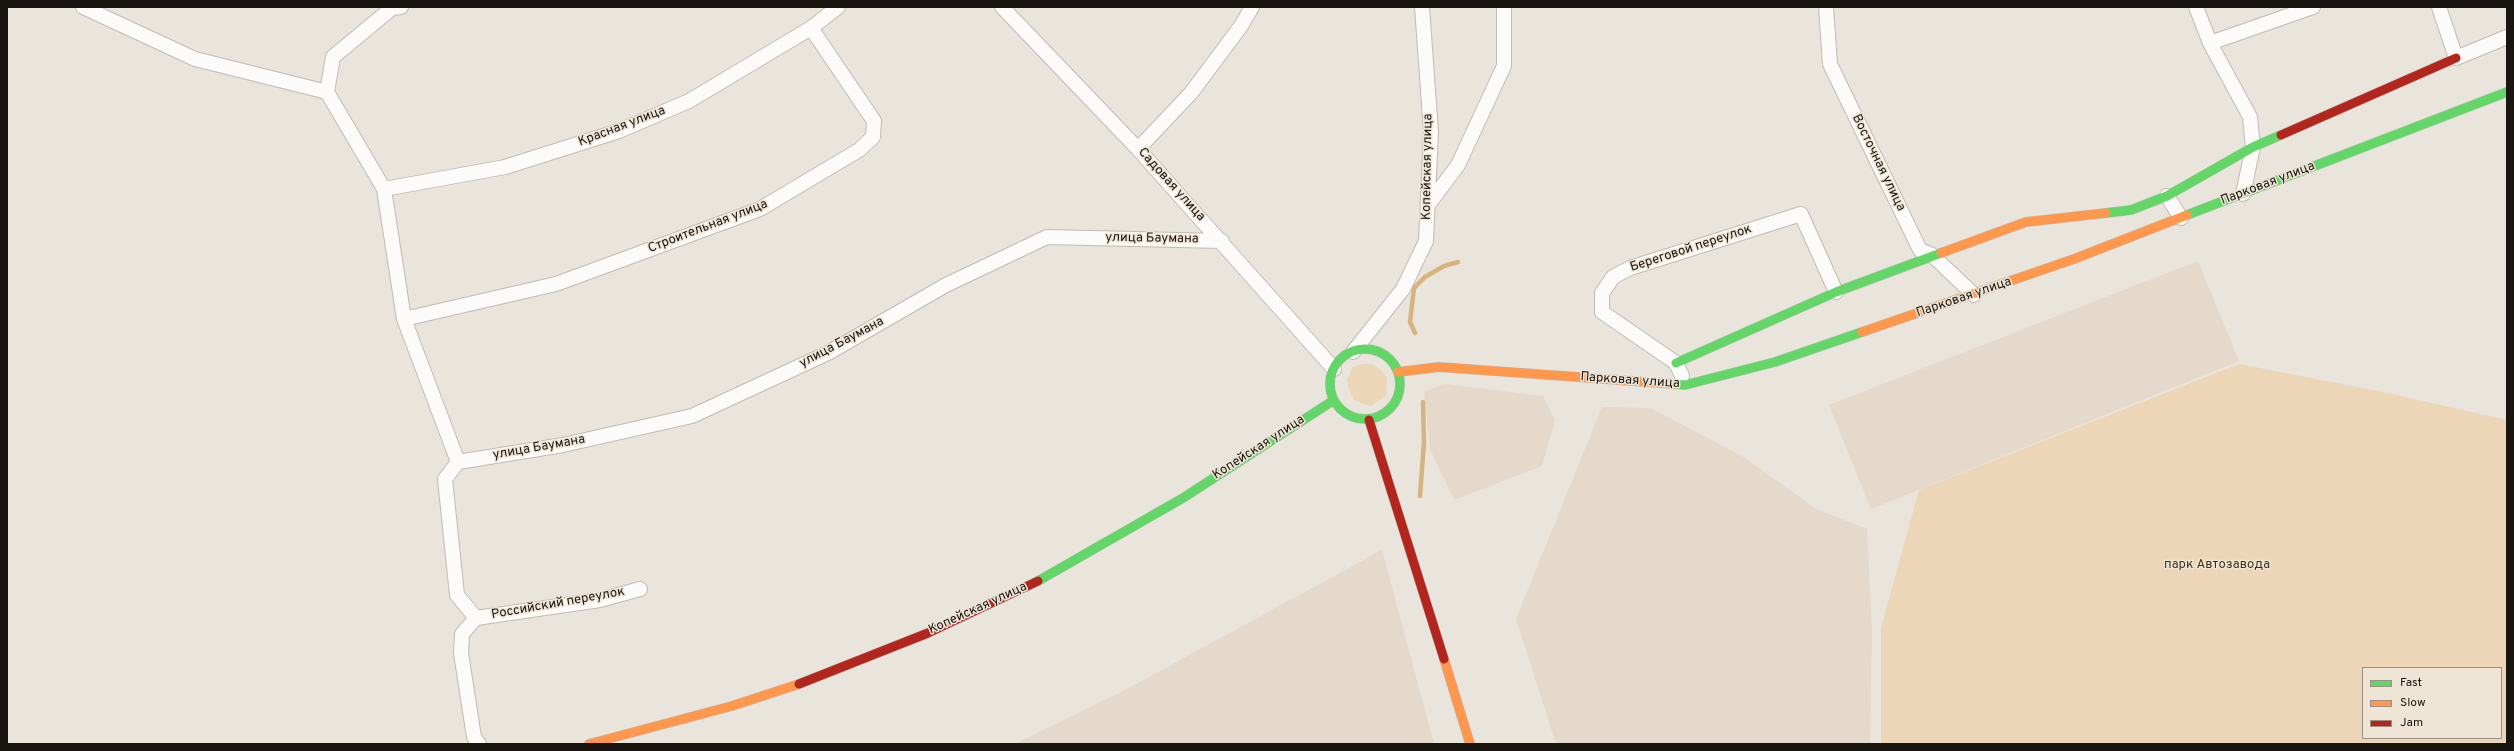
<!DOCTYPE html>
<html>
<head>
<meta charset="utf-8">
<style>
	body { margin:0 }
	#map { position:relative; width:2514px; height:751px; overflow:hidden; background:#e9e4dc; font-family:Overpass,sans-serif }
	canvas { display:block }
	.frame { position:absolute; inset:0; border:8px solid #191510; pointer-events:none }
	.legend { position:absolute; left:2362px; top:667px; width:140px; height:72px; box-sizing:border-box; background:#efe5d6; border:1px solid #999287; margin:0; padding:5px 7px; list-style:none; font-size:12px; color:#191510 }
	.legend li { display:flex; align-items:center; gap:8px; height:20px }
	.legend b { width:20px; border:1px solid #999287 }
</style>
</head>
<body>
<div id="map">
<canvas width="2514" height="751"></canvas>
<div class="frame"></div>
<ul class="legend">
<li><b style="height:5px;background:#63d668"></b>Fast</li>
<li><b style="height:5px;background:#ff974d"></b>Slow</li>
<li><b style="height:5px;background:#b3261e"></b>Jam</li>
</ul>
</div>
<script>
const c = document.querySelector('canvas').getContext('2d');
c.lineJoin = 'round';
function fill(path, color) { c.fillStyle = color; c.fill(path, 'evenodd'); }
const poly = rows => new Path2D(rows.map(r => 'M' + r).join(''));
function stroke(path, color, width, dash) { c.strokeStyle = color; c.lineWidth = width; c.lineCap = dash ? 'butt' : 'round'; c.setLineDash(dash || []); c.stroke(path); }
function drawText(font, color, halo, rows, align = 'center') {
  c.font = font + ' Overpass,sans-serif'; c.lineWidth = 3; c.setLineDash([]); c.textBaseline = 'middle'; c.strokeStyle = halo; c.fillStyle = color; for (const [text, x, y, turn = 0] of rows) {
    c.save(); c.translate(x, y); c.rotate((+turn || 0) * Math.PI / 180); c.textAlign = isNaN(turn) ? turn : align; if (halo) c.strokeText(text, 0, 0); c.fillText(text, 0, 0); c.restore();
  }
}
const built = poly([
	[2198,261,2239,361,1871,509,1829,405],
	[1445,384,1543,396,1555,421,1542,466,1454,500,1430,449,1424,392],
	[1602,407,1651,408,1745,458,1816,509,1867,529,1872,629,1870,744,1556,744,1516,619],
	[1382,550,1434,744,1015,744,1125,690]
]);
const green = poly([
	[1363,364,1371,364,1381,370,1387,378,1386,396,1370,406,1354,400,1349,389,1347,379,1353,367],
	[2239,364,2388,393,2507,420,2507,744,1881,744,1881,628,1919,490],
	[2363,668,2501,668,2501,738,2363,738]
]);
const stream = poly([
	[1415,333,1410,322,1414,288,1425,277,1444,266,1458,262],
	[1420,496,1424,442,1423,402]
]);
const street = poly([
	[83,7,195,59,327,92,384,189,404,319,458,462],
	[1002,7,1138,149,1334,369],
	[1826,7,1830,64,1920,250,1932,255,1974,295],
	[2196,7,2210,43,2250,117,2253,147,2243,194],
	[2439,7,2456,58,2507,37],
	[2210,43,2313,7],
	[327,92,333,57,392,8,401,7],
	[1138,149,1191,93,1241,26,1252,7],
	[384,189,505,167,619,131,689,101,811,28,838,7],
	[2167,196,2181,218],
	[1428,205,1458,165,1504,66,1504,7],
	[404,319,556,284,760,209,859,150,873,137,874,121,811,28],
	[1353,352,1403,289,1426,241,1431,132,1422,7],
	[1682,376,1676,363,1602,312,1602,293,1613,277,1630,268,1801,214,1836,292],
	[458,462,563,445,692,416,828,353,946,285,1047,237,1222,241],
	[458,462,445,479,457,595,476,618,462,634,461,653,474,737,479,744],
	[476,618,600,600,640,589]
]);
const fast = poly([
	[2106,213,2131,210,2167,196,2253,147,2281,135],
	[2187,215,2507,92],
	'1330 384a35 35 0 1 1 70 0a35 35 0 1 1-70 0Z',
	[1676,363,1836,292,1941,253],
	[1674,384,1685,385,1775,362,1862,332],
	[1038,581,1183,498,1334,400]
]);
const slow = poly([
	[1941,253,2026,222,2106,213],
	[1862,332,2074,259,2187,215],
	[1398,372,1439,367,1674,384],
	[1444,659,1470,744],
	[589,744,732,706,799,684]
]);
const jam = poly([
	[2281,135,2456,58],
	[1369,420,1444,659],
	[799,684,928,633,1038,581]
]);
const streetNames = [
	["Красная улица",622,127,-21],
	["Восточная улица",1878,163,64],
	["Копейская улица",1428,167,-89],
	["Парковая улица",2268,184,-21],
	["Садовая улица",1171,185,48],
	["Строительная улица",708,227,-21],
	["улица Баумана",1152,239,1],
	["Береговой переулок",1691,249,-18],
	["Парковая улица",1964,298,-19],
	["улица Баумана",842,343,-28],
	["Парковая улица",1630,381,4],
	["улица Баумана",539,448,-10],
	["Копейская улица",1259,448,-33],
	["Российский переулок",558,604,-10],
	["Копейская улица",978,609,-25]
];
const parkNames = [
	["парк Автозавода",2217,565]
];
fill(built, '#e4d9ca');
fill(green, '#ecd6b7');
stroke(stream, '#d7b47e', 4.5);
stroke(street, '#c0bbb5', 16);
stroke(fast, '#c0bbb5', 10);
stroke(slow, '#c0bbb5', 10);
stroke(jam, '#c0bbb5', 10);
stroke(street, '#fcfbfa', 14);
stroke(fast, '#63d668', 9);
stroke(slow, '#ff974d', 9);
stroke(jam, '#b3261e', 9);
drawText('13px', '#191510', '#efe5d6', streetNames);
drawText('13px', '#463212', '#efe5d6', parkNames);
</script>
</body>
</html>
